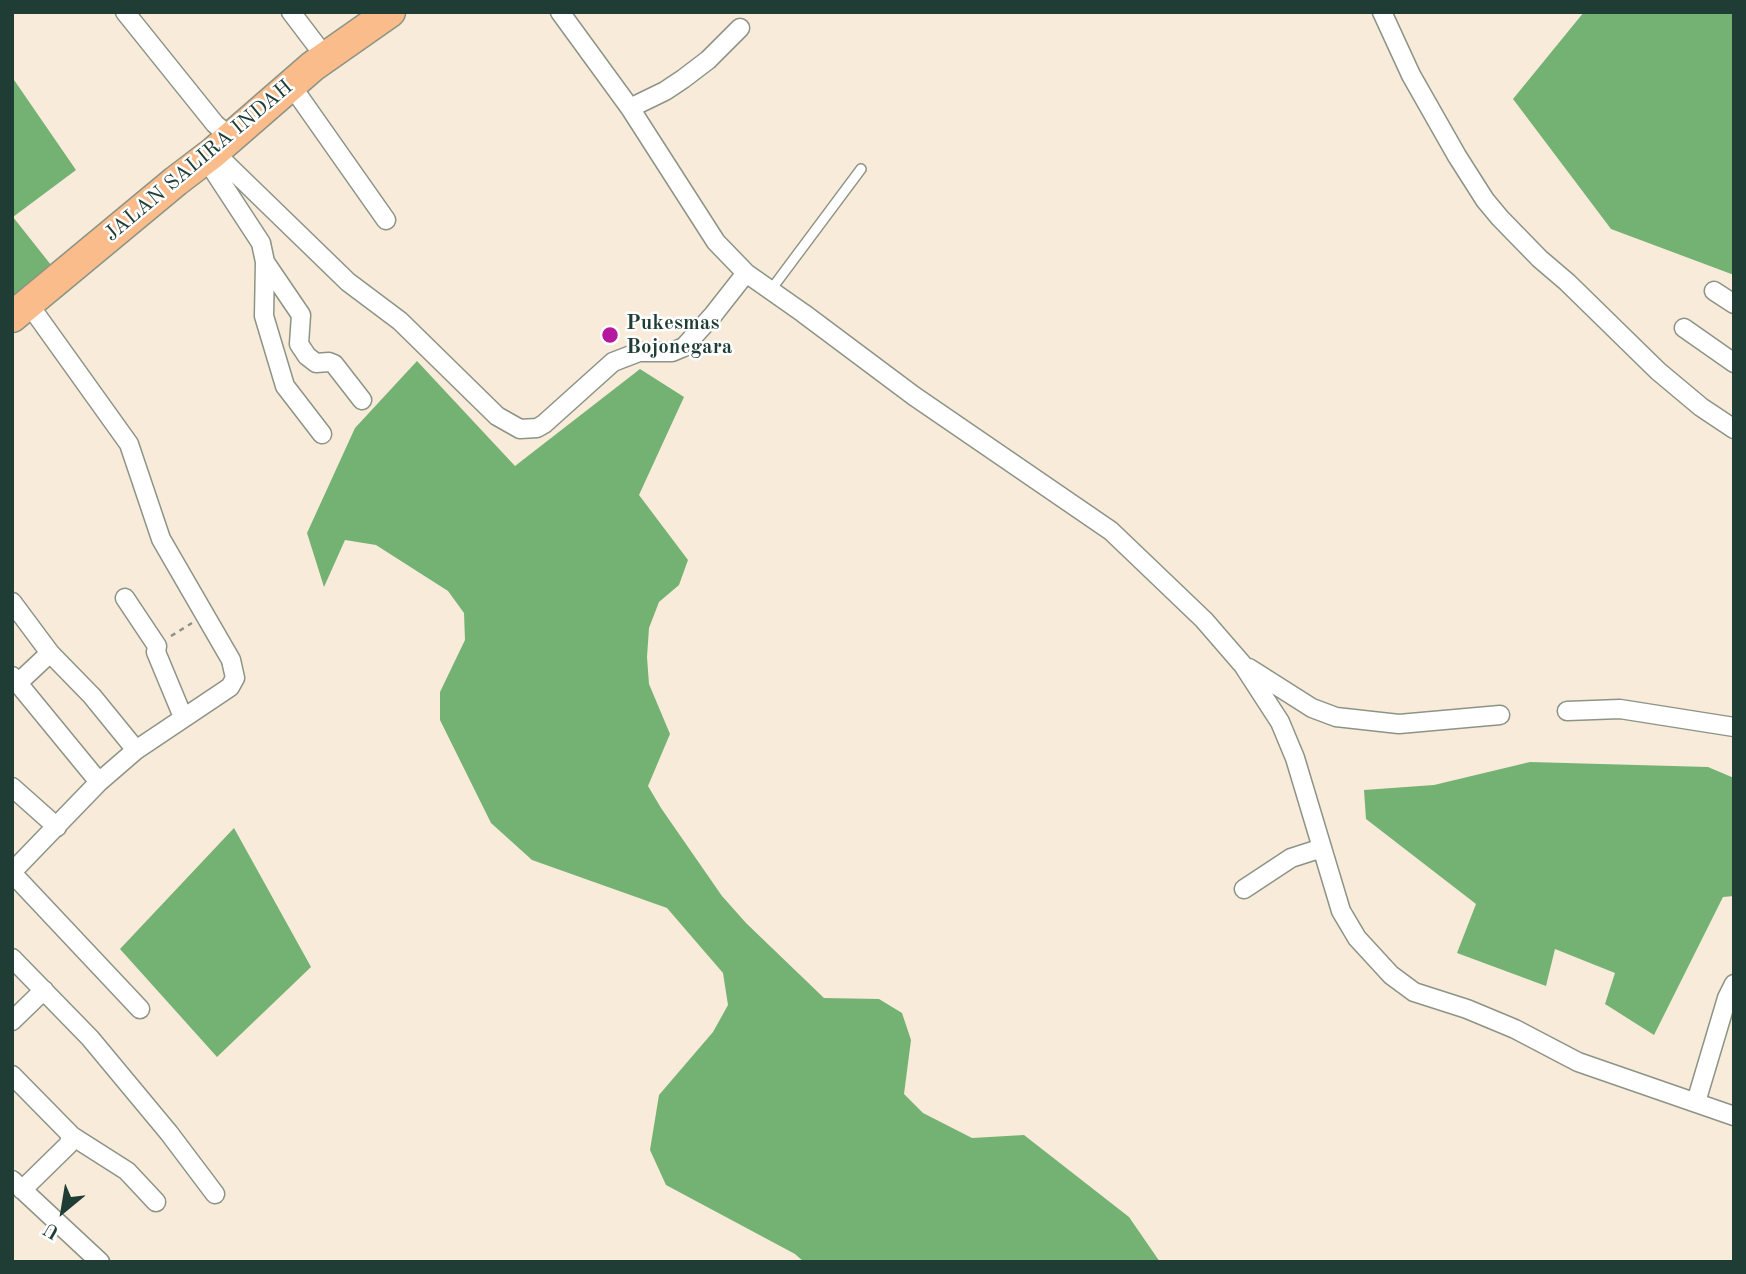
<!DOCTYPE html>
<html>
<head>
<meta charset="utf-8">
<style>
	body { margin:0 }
	#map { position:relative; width:1746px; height:1274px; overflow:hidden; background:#f8ebd9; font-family:"Old Standard TT",serif }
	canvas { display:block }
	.frame { position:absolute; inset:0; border:14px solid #1f3d34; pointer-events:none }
	.north { position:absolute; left:28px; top:1176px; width:70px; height:70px; -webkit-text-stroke:5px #fff; paint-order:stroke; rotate:210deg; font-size:19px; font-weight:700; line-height:28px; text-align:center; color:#1f3d34 }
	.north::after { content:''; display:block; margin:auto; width:24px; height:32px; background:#1f3d34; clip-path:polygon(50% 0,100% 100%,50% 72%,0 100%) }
</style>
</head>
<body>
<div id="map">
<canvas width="1746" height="1274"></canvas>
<div class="frame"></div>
<div class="north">U</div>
</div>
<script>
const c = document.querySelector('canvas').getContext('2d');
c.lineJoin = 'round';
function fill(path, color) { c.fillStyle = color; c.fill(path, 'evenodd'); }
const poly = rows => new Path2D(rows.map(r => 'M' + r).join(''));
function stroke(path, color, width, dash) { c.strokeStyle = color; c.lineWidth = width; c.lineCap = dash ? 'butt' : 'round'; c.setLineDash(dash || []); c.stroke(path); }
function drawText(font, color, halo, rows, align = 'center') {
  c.font = font + ' "Old Standard TT",serif'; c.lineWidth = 5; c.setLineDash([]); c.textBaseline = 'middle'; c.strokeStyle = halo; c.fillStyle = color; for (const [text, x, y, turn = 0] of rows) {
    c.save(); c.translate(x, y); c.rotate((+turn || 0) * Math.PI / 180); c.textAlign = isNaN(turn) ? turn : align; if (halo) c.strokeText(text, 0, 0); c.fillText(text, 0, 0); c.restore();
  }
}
const forest = poly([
	[1584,12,1734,12,1734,275,1611,229,1513,99],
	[12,77,76,170,13,217,55,270,12,308],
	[417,361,515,466,640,369,684,397,639,495,688,560,679,585,659,602,649,628,647,657,649,684,670,734,648,786,661,808,722,896,746,923,824,998,879,999,902,1013,911,1040,904,1094,923,1113,972,1138,1024,1135,1129,1217,1160,1262,804,1262,795,1254,666,1185,650,1150,659,1095,713,1032,728,1005,723,973,667,908,532,860,491,823,440,720,440,692,465,640,464,613,448,591,376,545,345,540,324,587,307,533,355,428],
	[1530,762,1708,767,1734,778,1734,896,1723,897,1654,1035,1605,1004,1615,973,1555,949,1546,986,1457,953,1476,904,1366,819,1364,790,1434,785],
	[234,828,311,967,217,1057,120,949]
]);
const path = poly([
	[171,636,192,623]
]);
const service = poly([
	[770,291,861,169]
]);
const minor = poly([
	[125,12,215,124,230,137],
	[291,12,326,58],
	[560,12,630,108,716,242,746,273,803,313,914,396,1111,531,1204,620,1243,665,1280,722,1295,758,1341,911,1357,938,1391,975,1414,992,1467,1009,1515,1029,1578,1062,1734,1116],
	[1382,12,1411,75,1457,156,1485,200,1500,218,1540,259,1567,282,1658,371,1701,407,1734,429],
	[291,85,386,220],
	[630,108,665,91,683,79,708,60,740,28],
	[214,152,348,282,400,321,497,416,520,429,537,428,544,424,613,362,639,352,672,352,684,347,713,315,746,273],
	[206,159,261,243,265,262,301,315,299,344,307,356,316,363,329,362,334,364,362,400],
	[265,262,264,316,285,386,322,434],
	[1714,291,1734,304],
	[1684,328,1734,363],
	[125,598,157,646,156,652,183,717],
	[12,602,50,653,92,696,136,750],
	[1249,668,1312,708,1336,717,1399,724,1500,715],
	[12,676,99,782],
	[18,683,50,653],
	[1567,711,1620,709,1734,727],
	[12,787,57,827],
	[12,872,99,782,136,750,230,687,235,678,231,660,161,539,129,444,28,303],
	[12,873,140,1009],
	[1244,889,1291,858,1322,848],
	[12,958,90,1038,169,1133,215,1194],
	[12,1021,44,990],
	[12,1075,72,1136,68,1145,22,1190],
	[1696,1102,1727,998,1734,984],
	[72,1136,127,1171,156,1202],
	[12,1180,100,1262]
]);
const trunk = poly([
	[12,317,176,181,214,152,313,66,390,12]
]);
const markers = [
	[610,335,9,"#b5179e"]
];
const streetNames = [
	["JALAN SALIRA INDAH",199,161,-40]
];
const poiNames = [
	["Pukesmas",626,323],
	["Bojonegara",626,347]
];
fill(forest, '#74b273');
stroke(service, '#8c9486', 12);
stroke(minor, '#8c9486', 21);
stroke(trunk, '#8c9486', 33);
stroke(path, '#8c9486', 2.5, [5, 5]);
stroke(service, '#fff', 9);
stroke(minor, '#fff', 18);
stroke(trunk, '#fabc8b', 30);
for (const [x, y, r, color] of markers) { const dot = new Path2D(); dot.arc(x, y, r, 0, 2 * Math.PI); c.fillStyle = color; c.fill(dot); stroke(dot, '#fff', 2.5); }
drawText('21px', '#1f3d34', '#fff', streetNames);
drawText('bold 21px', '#1f3d34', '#fff', poiNames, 'left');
</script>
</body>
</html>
